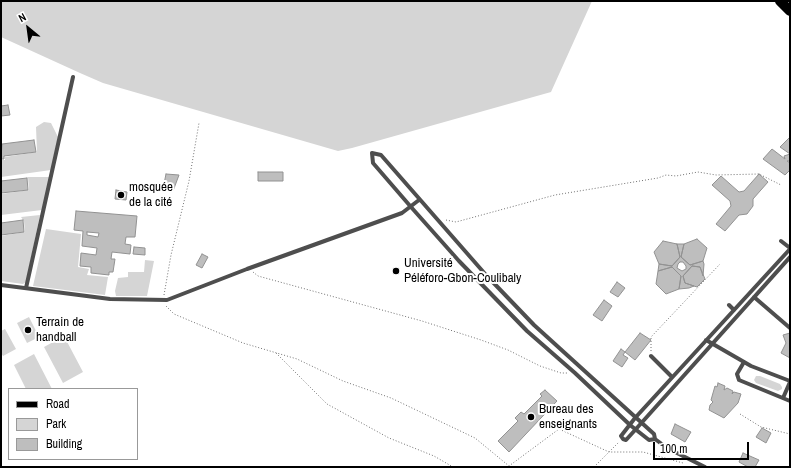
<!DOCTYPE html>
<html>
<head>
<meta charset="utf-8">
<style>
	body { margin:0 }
	#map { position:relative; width:791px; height:468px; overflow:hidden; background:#fff; font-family:"Archivo Narrow",sans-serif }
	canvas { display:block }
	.frame { position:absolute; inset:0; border:2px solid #000; pointer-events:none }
	.legend { position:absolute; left:8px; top:388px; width:130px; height:72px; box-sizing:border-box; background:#fff; border:1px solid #999; margin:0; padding:5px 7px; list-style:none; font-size:12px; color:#000 }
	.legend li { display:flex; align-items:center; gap:8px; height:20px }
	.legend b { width:20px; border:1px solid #999 }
	.north { position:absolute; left:8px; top:8px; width:40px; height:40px; -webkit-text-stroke:3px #fff; paint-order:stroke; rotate:331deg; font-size:11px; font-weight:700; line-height:16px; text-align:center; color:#000 }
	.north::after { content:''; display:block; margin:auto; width:14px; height:18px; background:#000; clip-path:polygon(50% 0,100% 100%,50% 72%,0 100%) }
	.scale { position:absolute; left:653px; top:442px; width:96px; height:18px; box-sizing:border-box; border:2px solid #000; border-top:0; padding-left:5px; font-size:12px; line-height:14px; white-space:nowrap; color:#000; -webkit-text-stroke:3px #fff; paint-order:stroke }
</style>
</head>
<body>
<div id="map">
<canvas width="791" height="468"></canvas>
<div class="frame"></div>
<ul class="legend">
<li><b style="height:5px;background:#000"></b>Road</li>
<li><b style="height:11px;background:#d5d5d5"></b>Park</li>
<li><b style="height:11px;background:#bebebe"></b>Building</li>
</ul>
<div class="north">N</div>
<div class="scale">100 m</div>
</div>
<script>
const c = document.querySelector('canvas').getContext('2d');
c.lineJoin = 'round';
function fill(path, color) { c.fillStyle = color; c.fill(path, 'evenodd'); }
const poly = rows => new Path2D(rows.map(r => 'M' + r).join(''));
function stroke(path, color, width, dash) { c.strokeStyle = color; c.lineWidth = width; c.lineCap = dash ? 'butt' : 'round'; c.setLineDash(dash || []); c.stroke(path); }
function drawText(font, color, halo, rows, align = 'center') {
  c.font = font + ' "Archivo Narrow",sans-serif'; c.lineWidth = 4; c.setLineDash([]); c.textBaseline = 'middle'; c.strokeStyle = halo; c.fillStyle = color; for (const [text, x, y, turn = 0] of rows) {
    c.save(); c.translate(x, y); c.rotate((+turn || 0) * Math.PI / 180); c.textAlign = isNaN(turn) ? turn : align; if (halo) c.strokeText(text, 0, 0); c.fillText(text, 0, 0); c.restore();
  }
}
const green = poly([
	[1,1,592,1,551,92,352,148,338,151,103,83,80,73,1,37],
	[44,122,51,123,58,137,51,170,1,177,1,160,5,160,5,157,37,152,36,127],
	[28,177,50,177,42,210,1,215,1,194,29,190],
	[40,215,26,282,23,284,1,281,1,236,25,232,24,221,21,217],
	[46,229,81,234,78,267,89,269,87,275,108,277,105,295,33,286],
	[145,260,154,261,147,296,116,296,115,291,118,278,128,277,128,272,144,272],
	[29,317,39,337,27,343,17,323],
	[5,329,16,349,3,356,1,353,1,331],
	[64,336,83,372,63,383,44,347],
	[34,354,52,389,26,389,14,365],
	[756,376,760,376,780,384,782,387,782,389,778,391,756,383,754,380]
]);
const building = poly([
	[8,105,10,115,1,116,1,106,8,105],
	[790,137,790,161,787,161,790,163,790,170,785,175,763,159,772,149,785,159,784,156,790,154,780,147,790,137],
	[34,140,36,152,4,156,4,159,1,159,2,144,34,140],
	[258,172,283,172,283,181,258,181,258,172],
	[166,174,179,175,173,191,163,189,166,174],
	[759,174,768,182,753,199,753,206,747,214,739,215,725,231,716,224,731,206,730,201,712,185,721,176,739,192,744,191,759,174],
	[27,178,28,190,1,193,1,181,27,178],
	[116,190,127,192,126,200,115,199,116,190],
	[76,211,137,216,135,237,126,237,125,244,131,245,130,254,112,252,111,259,115,259,113,272,109,272,109,275,91,273,91,267,80,266,81,253,96,255,97,248,82,246,83,231,74,230,76,211],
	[87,232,99,233,98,237,87,235,87,232],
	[23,220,24,232,1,235,1,223,23,220],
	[697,239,707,248,703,261,690,265,681,257,684,244,697,239],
	[663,241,677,244,680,257,672,266,659,264,654,252,663,241],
	[677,244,684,244,681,257,690,265,703,261,704,264,703,276,700,267,692,266,683,276,685,283,694,286,689,288,679,289,681,276,672,267,658,271,659,264,672,266,680,257,677,244],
	[680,262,683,262,686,266,686,269,682,271,677,268,678,264,680,262],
	[134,247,145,248,145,255,133,254,134,247],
	[202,254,208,257,202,268,196,265,202,254],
	[692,266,700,267,705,279,697,287,685,283,683,276,692,266],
	[672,267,681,276,679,289,666,294,656,284,658,271,672,267],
	[617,282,625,288,618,297,610,292,617,282],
	[604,300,612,306,602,321,593,315,604,300],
	[640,333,651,340,635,360,625,352,640,333],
	[790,333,790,358,781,353,786,343,783,335,790,333],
	[621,349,625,352,623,355,628,358,622,367,613,361,621,349],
	[718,383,725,386,724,390,727,388,733,391,732,394,734,392,741,394,738,403,724,418,709,410,710,405,713,402,711,400,715,386,717,387,718,383],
	[545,390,557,401,509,452,498,441,518,421,515,418,521,412,524,414,542,396,540,394,545,390],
	[675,424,691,432,685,442,671,434,675,424],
	[762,428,771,433,766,443,756,437,762,428],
	[743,453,759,460,755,467,748,467,739,462,743,453]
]);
const path = poly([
	[446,220,456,222,555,195,658,178,666,175,676,176,698,172,716,175,759,174,781,185],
	[253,272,258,276,422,321,481,340,508,350,540,366,561,373,567,373],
	[164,295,171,255,189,181,199,123],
	[166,306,174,314,243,343,297,359,343,381,391,398,475,438,509,466,559,429,609,452,643,452,683,463],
	[651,351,651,337,720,264],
	[276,353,327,404,389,438,434,456,453,467],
	[740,414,761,427,790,434],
	[594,467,619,442]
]);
const service = poly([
	[781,241,790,248],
	[790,249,635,418,621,436,623,439,626,440,636,429,790,257],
	[1,285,110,299,167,300,247,269,402,213,419,200],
	[26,288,73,77],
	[754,297,790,328],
	[729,305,734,310],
	[706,340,751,366,790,381],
	[651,356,672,377],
	[744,362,737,374,739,380,790,401],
	[783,398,790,382],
	[655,439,649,440,630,425,575,373,527,331,459,261,411,207,373,163,372,153,381,155,486,275,534,325,654,434,655,439,667,448,705,467]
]);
const primary = poly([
	[780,1,790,11]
]);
const markers = [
	[121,195,4,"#000"],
	[396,271,4,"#000"],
	[28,330,4,"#000"],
	[531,417,4,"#000"]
];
const poiNames = [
	["mosquée",129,188],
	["de la cité",129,203],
	["Université",404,264],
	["Péléforo-Gbon-Coulibaly",404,279],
	["Terrain de",36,323],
	["handball",36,338],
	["Bureau des",539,410],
	["enseignants",539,425]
];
fill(green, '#d5d5d5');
fill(building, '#bebebe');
stroke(building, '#929292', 1);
stroke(path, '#707070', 1, [1, 2]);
stroke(service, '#4e4e4e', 4);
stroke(primary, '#000', 10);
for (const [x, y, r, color] of markers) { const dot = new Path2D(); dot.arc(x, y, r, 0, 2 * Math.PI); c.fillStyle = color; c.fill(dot); stroke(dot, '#fff', 1.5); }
drawText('13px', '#000', '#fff', poiNames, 'left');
</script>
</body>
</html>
